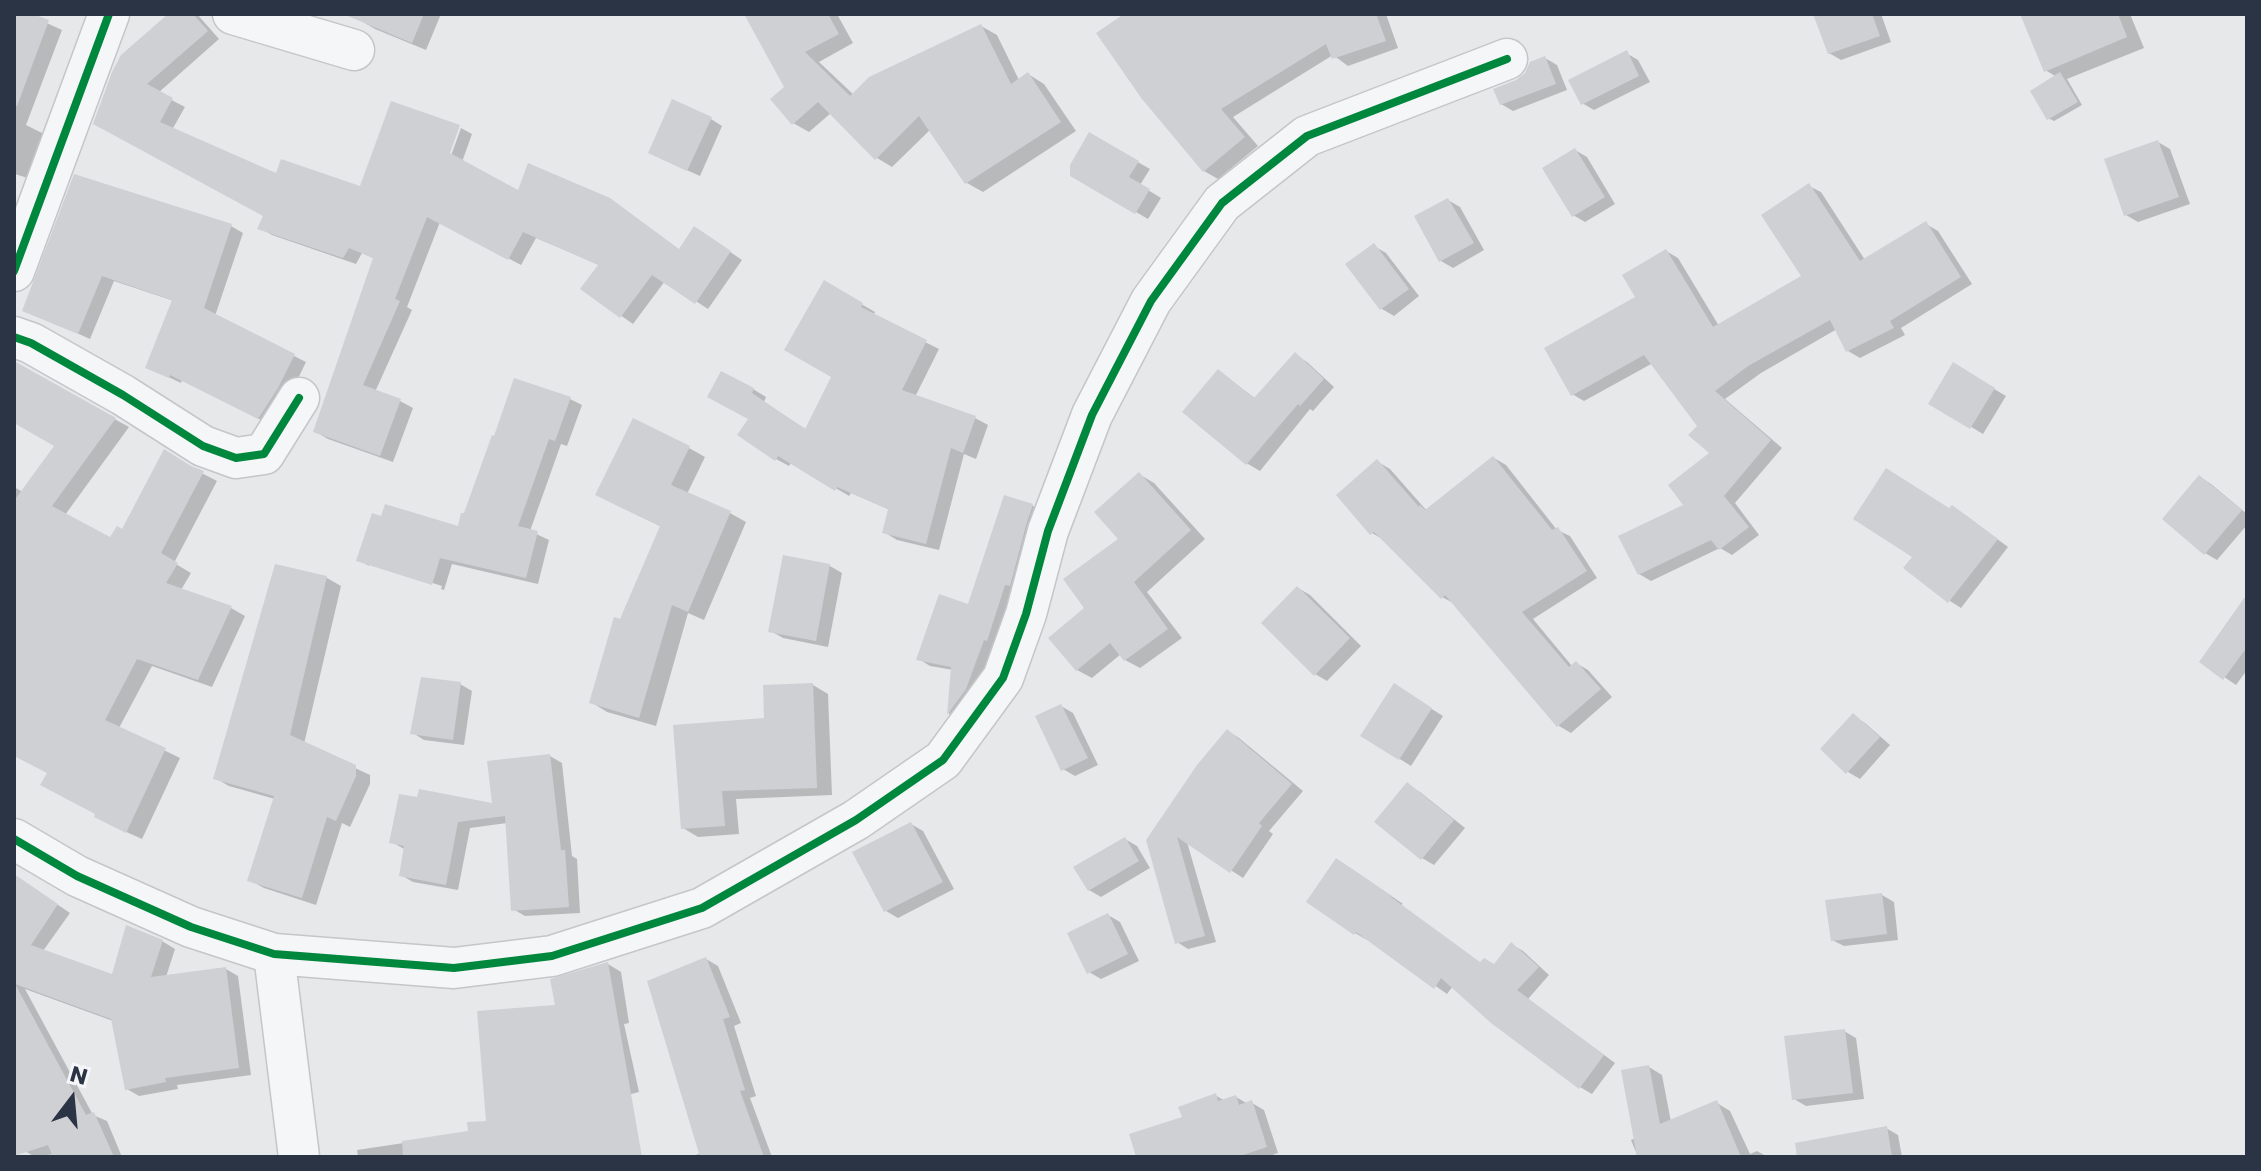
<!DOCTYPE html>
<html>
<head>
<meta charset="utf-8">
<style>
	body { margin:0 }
	#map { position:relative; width:2261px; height:1171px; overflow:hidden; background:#e6e8ea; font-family:Poppins,sans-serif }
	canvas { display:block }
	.frame { position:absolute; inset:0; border:16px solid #2b3445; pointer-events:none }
	.north { position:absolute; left:32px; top:1059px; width:80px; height:80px; -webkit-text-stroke:6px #f4f6f9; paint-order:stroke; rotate:16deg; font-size:22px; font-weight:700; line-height:32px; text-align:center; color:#2b3445 }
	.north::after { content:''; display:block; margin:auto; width:28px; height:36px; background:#2b3445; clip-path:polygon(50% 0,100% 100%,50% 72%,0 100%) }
</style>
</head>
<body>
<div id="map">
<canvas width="2261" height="1171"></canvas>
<div class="frame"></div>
<div class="north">N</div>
</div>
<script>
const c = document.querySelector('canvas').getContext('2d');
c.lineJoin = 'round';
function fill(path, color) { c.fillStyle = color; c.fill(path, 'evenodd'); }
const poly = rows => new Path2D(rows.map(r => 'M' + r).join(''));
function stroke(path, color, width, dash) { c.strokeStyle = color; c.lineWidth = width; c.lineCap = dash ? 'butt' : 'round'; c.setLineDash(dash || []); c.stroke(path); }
const shadow = poly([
	[14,14,27,14,62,30,26,125,48,136,34,180,15,174,14,179],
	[171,14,197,14,219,39,158,93,185,107,172,130,277,176,361,189,445,162,448,164,461,128,472,134,462,162,519,193,680,250,707,236,742,260,708,309,665,281,633,324,583,289,600,265,536,238,521,265,440,222,407,307,412,310,375,392,400,401,413,408,393,462,328,439,316,432,375,259,362,253,356,264,272,235,260,228,265,215,95,123],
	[349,14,441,14,426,50,375,29],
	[746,14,837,14,853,43,819,62,854,95,981,26,997,35,1019,80,1028,74,1044,84,1076,131,983,192,967,183,931,129,892,167,877,158,831,113,809,132,793,123,786,88],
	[1127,14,1386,14,1398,48,1348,66,1333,55,1233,117,1258,146,1218,179,1204,171],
	[1815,14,1881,14,1891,42,1841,60,1829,53],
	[2035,14,2130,14,2144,48,2067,79,2082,105,2054,121,2048,118,2057,77,2045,70],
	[1626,53,1638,60,1650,82,1594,110,1582,103],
	[1545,58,1557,65,1567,90,1513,111,1501,104,1516,82],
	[711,119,722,126,700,176,662,159],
	[1090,135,1150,169,1140,185,1161,198,1148,219,1072,175],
	[2158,142,2170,149,2190,204,2138,222,2126,215],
	[1575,150,1587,157,1615,204,1585,222,1573,215],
	[76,177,231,226,243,233,215,316,306,362,290,395,271,425,182,380,181,383,147,367,174,301,114,281,90,339,25,310],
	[1809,186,1821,192,1865,260,1926,224,1938,231,1972,284,1901,328,1905,335,1860,358,1848,351,1837,329,1761,373,1725,399,1782,448,1735,503,1759,535,1732,555,1720,548,1651,581,1639,574,1686,505,1712,453,1699,426,1653,363,1584,401,1572,394,1637,298,1666,251,1678,258,1719,326,1804,277],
	[1448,200,1460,207,1484,250,1453,268,1441,261],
	[1374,246,1386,253,1419,296,1394,316,1382,309,1348,265],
	[825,283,875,312,873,316,939,349,915,397,975,418,988,425,976,459,964,454,939,550,897,540,884,532,890,510,851,493,849,496,792,462,789,466,776,459,751,418,723,404,753,389,766,397,764,402,807,430,834,376],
	[1295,355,1307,362,1334,387,1313,411,1310,409,1260,471,1248,464,1185,412,1219,371,1256,399],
	[14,364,129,427,65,515,111,540,123,532,194,469,217,481,174,563,191,573,181,590,231,608,245,616,212,687,152,666,119,728,180,758,142,839,111,825,49,773,14,735,14,487,23,492,57,446,14,421],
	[1954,365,2006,396,1983,434,1931,403],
	[570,399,582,405,567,446,561,444,530,531,549,540,538,584,452,564,444,590,441,589,442,586,369,563,369,566,359,560,459,528],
	[689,448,705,457,687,494,730,513,746,522,704,620,688,613,656,726,607,712,591,702,621,621,662,527,614,504],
	[1494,458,1506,465,1557,530,1570,536,1597,578,1533,619,1572,666,1576,663,1588,670,1612,697,1571,733,1559,726,1455,604,1442,597,1384,540,1372,533,1378,462,1390,469,1427,511],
	[1139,474,1154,483,1205,539,1147,592,1182,638,1140,668,1125,660,1121,654,1092,678,1077,670,1087,608,1121,539],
	[2200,477,2211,484,2247,514,2247,525,2217,560,2205,553],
	[1006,497,1033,506,1044,513,978,696,960,720,949,714,953,670,930,666,919,659,969,606],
	[1950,510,1964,514,2008,547,1961,608,1950,601],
	[785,557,830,566,842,573,828,647,783,638,771,631],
	[276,566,327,578,341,586,304,744,370,775,370,784,350,827,342,823,316,905,264,888,249,880,275,799,229,786,215,778],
	[1298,588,1310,595,1361,646,1327,681,1315,674],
	[2247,619,2247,670,2236,685,2202,662],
	[460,684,472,691,464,745,424,740,413,733],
	[813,685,828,694,832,795,736,799,739,834,698,837,683,828,766,720],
	[1406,693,1443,716,1411,766,1362,735],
	[1061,706,1073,713,1098,765,1075,776,1063,769],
	[1853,716,1865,723,1890,745,1860,779,1848,772],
	[1228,731,1239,738,1303,791,1269,831,1273,834,1243,878,1187,842,1216,942,1188,949,1177,942,1148,841],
	[550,756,562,763,572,856,577,859,580,913,525,916,513,909,507,823,470,828,458,890,413,882,401,875,404,849,392,842,494,806],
	[1408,785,1420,792,1465,828,1434,865,1422,858],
	[911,824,923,831,954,889,898,918,886,911],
	[1125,839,1137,846,1150,868,1101,897,1089,890],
	[1349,867,1403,904,1401,905,1481,964,1495,966,1511,944,1523,951,1549,975,1528,999,1615,1063,1592,1094,1580,1087,1453,986,1447,994,1368,939,1367,940,1355,933],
	[14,875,70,913,43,951,114,977,162,941,175,949,166,977,226,969,238,976,251,1075,177,1085,178,1089,139,1096,127,1089,113,1021,25,989,93,1115,107,1121,122,1157,55,1157,54,1154,35,1157,25,1151,14,1130],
	[1882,895,1894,902,1898,940,1844,946,1832,940],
	[1108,915,1120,922,1139,961,1101,979,1089,972],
	[706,959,718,966,741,1023,734,1026,756,1096,750,1098,772,1157,693,1156,701,1153],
	[608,964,621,972,629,1023,624,1024,639,1092,612,1099,621,1157,358,1157,357,1150,470,1133,488,1123,557,1006],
	[1844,1031,1856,1038,1864,1099,1806,1106,1794,1099],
	[1649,1067,1662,1075,1671,1122,1717,1103,1730,1111,1750,1154,1757,1151,1768,1157,1638,1157,1631,1140,1636,1138],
	[1215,1095,1225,1101,1236,1097,1248,1104,1252,1103,1264,1110,1278,1153,1267,1157,1138,1157],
	[1886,1128,1898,1135,1902,1157,1849,1157]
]);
const building = poly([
	[14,14,33,14,49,20,17,106,14,106],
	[168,14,193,14,208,31,147,84,173,98,160,122,276,173,281,159,360,186,391,101,460,125,450,153,518,190,528,163,610,198,679,249,694,226,731,251,695,304,652,275,620,318,580,289,598,265,523,232,508,260,427,217,395,299,400,301,363,385,401,399,380,456,313,432,373,258,349,248,343,258,257,229,263,216,93,124,112,72,121,55],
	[343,14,424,14,412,43],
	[744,14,828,14,839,34,805,52,850,96,869,77,981,24,1011,84,1028,72,1061,122,965,184,919,116,875,160,818,102,792,125,770,99,784,87],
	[1124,14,1376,14,1386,41,1332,59,1326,44,1221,109,1245,137,1203,172,1142,99,1096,33],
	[1813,14,1872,14,1880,36,1828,54],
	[2020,14,2118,14,2127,37,2044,72],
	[1627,50,1639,76,1581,105,1568,80],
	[1545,56,1556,84,1500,105,1493,89,1516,80,1525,73,1530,62],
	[2060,72,2078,102,2047,120,2030,91],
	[672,99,712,117,687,171,648,153],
	[1089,132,1139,161,1129,177,1150,189,1135,214,1070,176,1070,165],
	[2158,140,2179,197,2124,216,2104,159],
	[1575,148,1605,197,1572,217,1542,168],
	[74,174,232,224,204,308,295,354,278,388,258,419,170,375,169,378,145,368,172,300,102,276,78,334,22,311],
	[1809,183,1860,261,1926,221,1961,277,1890,321,1894,328,1846,352,1830,320,1748,366,1715,391,1771,440,1724,496,1749,527,1719,550,1711,540,1638,575,1618,536,1683,505,1668,485,1709,453,1688,435,1697,426,1644,355,1571,396,1544,348,1635,297,1622,275,1666,249,1713,327,1801,276,1761,215],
	[1448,198,1474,243,1439,262,1414,216],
	[1374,243,1409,289,1380,310,1345,264],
	[824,280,863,303,861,307,927,340,902,390,976,416,963,453,951,448,926,544,882,533,888,509,837,487,835,491,778,456,775,461,737,435,748,419,707,397,721,371,754,388,752,393,805,429,831,377,784,350],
	[1295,352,1324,379,1300,406,1298,404,1246,465,1182,412,1218,369,1254,398],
	[14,361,116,418,52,506,110,537,117,526,122,529,164,449,191,466,204,471,161,553,178,563,166,583,232,606,198,680,137,659,105,720,166,748,126,833,94,817,95,814,40,785,47,773,14,756,14,501,54,446,14,423],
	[1953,362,1995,388,1970,429,1928,404],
	[514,378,571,397,555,441,549,439,518,526,538,531,526,578,440,558,432,585,356,561,372,513,381,516,385,504,458,526,461,513,464,513,492,435,494,436],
	[633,418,690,446,671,485,731,511,688,612,672,605,639,718,589,703,614,617,620,619,660,526,595,495],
	[1493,456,1552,530,1558,527,1587,571,1522,612,1569,667,1576,661,1601,689,1557,727,1445,595,1441,599,1374,532,1370,535,1336,495,1377,459,1419,507,1420,505,1425,510],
	[1886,468,1949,508,1952,505,1998,539,1948,603,1903,568,1912,557,1853,519],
	[1139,472,1191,530,1134,582,1168,629,1124,661,1110,643,1076,671,1048,638,1084,608,1063,579,1118,539,1094,512],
	[2199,475,2242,510,2204,555,2162,519],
	[1004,495,1033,504,1026,525,1010,586,1005,585,987,641,984,640,966,689,947,715,951,667,916,660,939,594,968,604],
	[783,555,830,564,816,641,768,632],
	[275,564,327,576,290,735,356,765,356,776,336,821,327,817,302,898,247,881,274,796,213,779],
	[1297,586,1350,638,1314,676,1261,623],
	[2247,594,2247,647,2223,680,2199,662],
	[421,677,461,682,453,740,410,734],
	[813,683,817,788,722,791,725,826,681,829,673,725,764,718,763,685],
	[1394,683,1432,708,1399,760,1360,736],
	[1061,704,1088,758,1061,771,1035,716],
	[1853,713,1880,737,1846,774,1820,749],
	[1227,729,1292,784,1259,823,1262,826,1230,873,1177,837,1205,936,1175,944,1146,840,1197,765],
	[550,754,561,850,565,850,569,907,511,911,505,816,458,822,446,885,399,876,404,846,389,843,399,794,417,797,419,789,492,803,487,761],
	[1407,782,1454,820,1421,860,1374,822],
	[911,822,943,882,884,912,852,852],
	[1125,837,1139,861,1088,891,1073,867],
	[1336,858,1392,896,1391,897,1480,962,1484,958,1494,964,1511,942,1539,967,1517,990,1604,1055,1579,1089,1491,1023,1441,978,1434,989,1356,932,1354,935,1306,902],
	[14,874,58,904,31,945,112,974,126,925,163,940,151,977,226,967,239,1068,165,1078,166,1082,125,1090,111,1019,15,984,86,1115,94,1112,114,1157,53,1157,48,1145,14,1156],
	[1882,893,1887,934,1831,941,1825,900],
	[1108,913,1128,954,1087,974,1067,933],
	[706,957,730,1017,723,1019,745,1090,740,1091,764,1157,700,1157,647,981],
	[608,962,642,1157,403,1157,402,1141,468,1131,467,1122,486,1121,477,1011,555,1005,550,979],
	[1845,1029,1853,1093,1792,1100,1784,1036],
	[1649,1065,1660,1124,1717,1100,1741,1157,1637,1157,1621,1070],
	[1216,1093,1218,1101,1236,1095,1239,1105,1252,1100,1267,1147,1237,1157,1136,1157,1129,1134,1182,1117,1178,1107],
	[1887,1126,1892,1157,1797,1157,1795,1143]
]);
const street = poly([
	[233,14,354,50],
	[14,271,109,14],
	[14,337,31,343,123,395,203,446,236,458,264,454,299,398],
	[14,839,77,876,191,927,274,954,454,968,552,956,702,908,856,820,943,760,1003,678,1026,614,1048,531,1092,415,1151,301,1222,203,1307,136,1507,59],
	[274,954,299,1157]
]);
const cycleway = poly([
	[14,271,109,14],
	[14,337,31,343,123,395,203,446,236,458,264,454,299,398],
	[14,839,77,876,191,927,274,954,454,968,552,956,702,908,856,820,943,760,1003,678,1026,614,1048,531,1092,415,1151,301,1222,203,1307,136,1507,59]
]);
fill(shadow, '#0003');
fill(building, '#ced0d3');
stroke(street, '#c4c6c8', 43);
stroke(street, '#f5f6f7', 40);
stroke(cycleway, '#00873e', 8);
</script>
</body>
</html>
